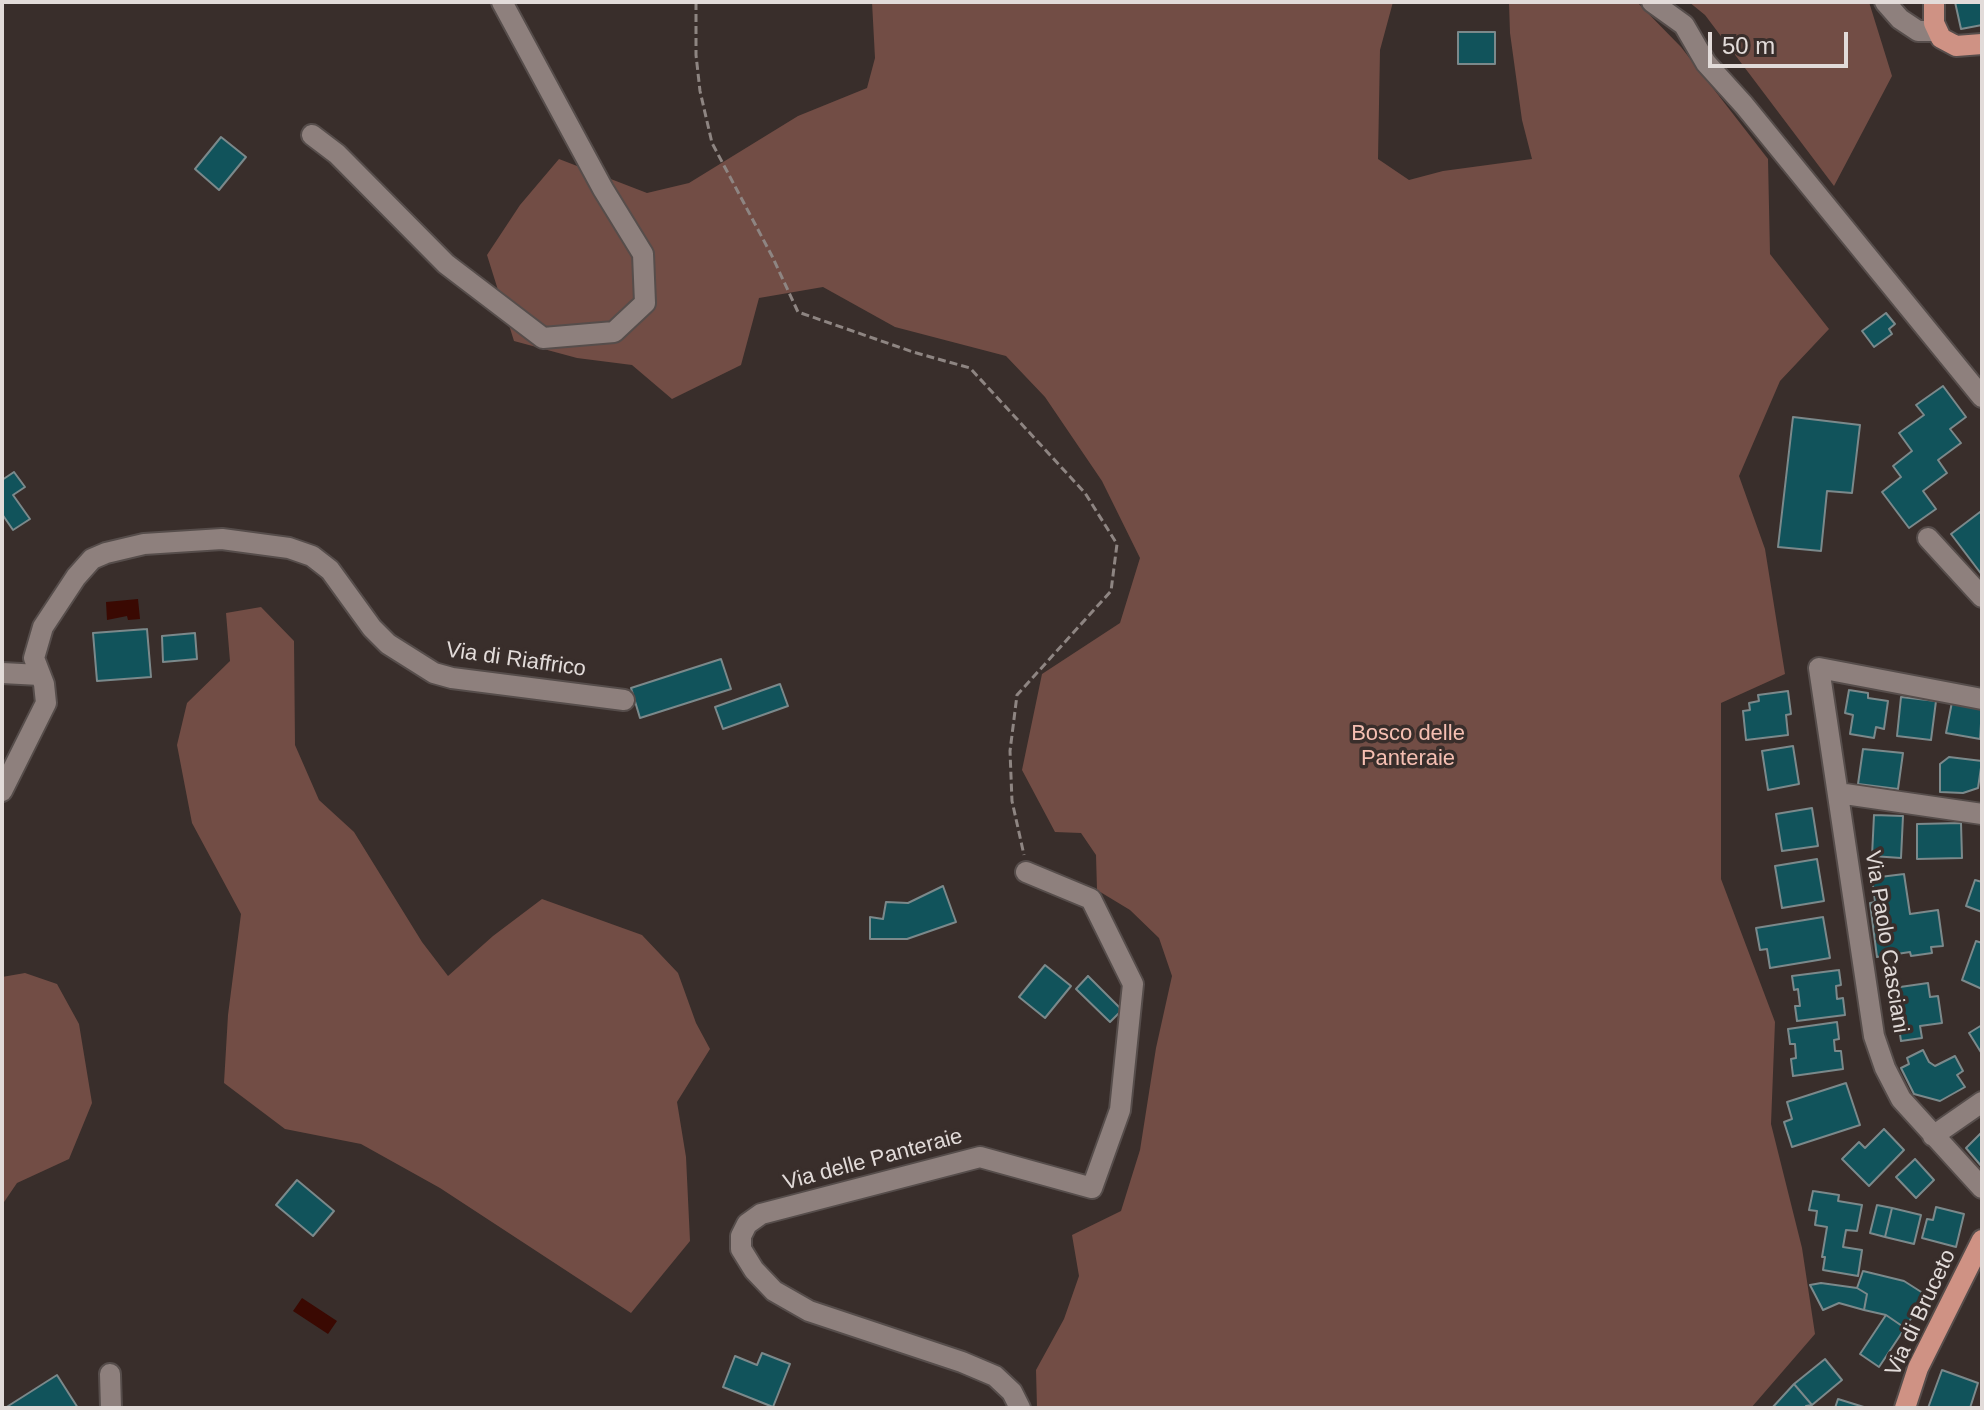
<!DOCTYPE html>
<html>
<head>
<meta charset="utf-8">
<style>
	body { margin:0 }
	#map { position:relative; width:1984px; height:1410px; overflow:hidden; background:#392e2b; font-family:Helvetica,sans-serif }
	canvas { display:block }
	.frame { position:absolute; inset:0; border:4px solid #e2dbd9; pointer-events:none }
	.scale { position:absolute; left:1708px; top:32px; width:140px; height:36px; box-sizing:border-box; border:4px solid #e2dbd9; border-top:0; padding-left:10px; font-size:24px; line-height:28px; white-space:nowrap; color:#e2dbd9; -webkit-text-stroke:6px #392e2b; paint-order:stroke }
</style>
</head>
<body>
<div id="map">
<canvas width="1984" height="1410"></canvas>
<div class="frame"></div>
<div class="scale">50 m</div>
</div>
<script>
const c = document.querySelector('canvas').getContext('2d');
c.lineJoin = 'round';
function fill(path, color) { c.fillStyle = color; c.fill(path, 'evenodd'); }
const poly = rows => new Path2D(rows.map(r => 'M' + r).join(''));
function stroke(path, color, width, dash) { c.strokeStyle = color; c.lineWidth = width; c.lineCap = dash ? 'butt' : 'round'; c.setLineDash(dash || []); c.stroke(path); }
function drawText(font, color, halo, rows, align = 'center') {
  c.font = font + ' Helvetica,sans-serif'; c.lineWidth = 7; c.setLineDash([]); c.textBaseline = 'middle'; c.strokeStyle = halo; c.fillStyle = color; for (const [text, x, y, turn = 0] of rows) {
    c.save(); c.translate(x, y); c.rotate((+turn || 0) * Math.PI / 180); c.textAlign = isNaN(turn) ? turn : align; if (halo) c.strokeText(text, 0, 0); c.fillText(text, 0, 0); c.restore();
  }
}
const green = poly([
	[872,2,1393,2,1380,50,1378,159,1409,180,1443,171,1532,159,1522,120,1510,33,1509,2,1637,2,1681,47,1768,159,1770,254,1829,329,1780,381,1739,476,1765,549,1785,674,1721,703,1721,879,1775,1022,1771,1124,1802,1248,1815,1334,1751,1408,1037,1408,1036,1370,1064,1319,1079,1276,1072,1235,1121,1211,1140,1150,1156,1048,1172,976,1159,938,1130,910,1097,890,1096,855,1081,833,1055,832,1022,770,1042,674,1120,623,1140,558,1102,481,1045,397,1006,356,895,327,823,287,759,298,741,365,672,399,632,365,577,358,514,341,487,255,520,205,559,159,647,193,689,183,798,116,867,88,875,58],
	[1689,2,1869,2,1892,76,1834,186,1705,15],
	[261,607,294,641,295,745,319,800,354,832,422,942,448,976,493,936,542,899,642,935,678,973,696,1023,710,1049,677,1102,686,1157,690,1241,631,1313,440,1188,361,1144,285,1129,224,1083,228,1015,241,914,192,823,177,745,187,703,230,661,226,613],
	[25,973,57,984,79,1024,92,1103,69,1159,17,1183,2,1205,2,977]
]);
const water = poly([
	[138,599,140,619,128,620,127,616,107,620,106,602],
	[302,1298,337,1321,328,1334,293,1311]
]);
const building = poly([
	[1955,2,1982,2,1982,25,1961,29,1955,2],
	[1458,32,1495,32,1495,64,1458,64,1458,32],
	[221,137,246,157,219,190,195,169,221,137],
	[1886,313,1895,324,1889,329,1892,334,1874,347,1862,331,1886,313],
	[1943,386,1966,417,1950,429,1961,443,1938,460,1947,473,1923,491,1936,509,1909,528,1882,492,1901,477,1893,466,1912,451,1899,433,1924,415,1916,405,1943,386],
	[1793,417,1860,425,1852,493,1827,491,1821,551,1778,547,1793,417],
	[14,472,25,487,13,495,30,519,13,530,2,514,2,480,14,472],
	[1980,512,1982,515,1982,575,1951,534,1980,512],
	[147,629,151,677,97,681,93,633,147,629],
	[195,633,197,659,163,662,162,636,195,633],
	[721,659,731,689,640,718,631,688,721,659],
	[780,684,788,706,723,729,715,707,780,684],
	[1849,690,1868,693,1868,698,1888,701,1884,729,1876,727,1874,738,1850,734,1853,715,1845,713,1849,690],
	[1788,691,1791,714,1786,715,1788,735,1746,740,1743,711,1750,710,1749,703,1759,701,1758,695,1788,691],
	[1901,697,1936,701,1931,740,1897,736,1901,697],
	[1952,702,1982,708,1980,739,1946,733,1952,702],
	[1793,746,1799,784,1768,790,1762,751,1793,746],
	[1863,749,1903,753,1898,789,1858,784,1863,749],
	[1949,757,1982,761,1978,788,1963,793,1940,792,1940,764,1949,757],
	[1812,808,1818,846,1782,851,1776,814,1812,808],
	[1874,815,1903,816,1901,858,1872,856,1874,815],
	[1961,823,1962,858,1917,859,1917,824,1961,823],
	[1817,859,1824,901,1782,908,1775,866,1817,859],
	[1904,874,1910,914,1938,910,1943,946,1931,947,1932,953,1911,956,1910,952,1877,957,1870,903,1875,902,1872,878,1904,874],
	[1975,880,1982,882,1982,912,1966,906,1975,880],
	[943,886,956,922,907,939,870,939,870,917,883,919,886,902,908,903,943,886],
	[1823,917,1830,958,1770,968,1767,949,1760,950,1756,928,1823,917],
	[1976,941,1982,943,1982,989,1962,980,1976,941],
	[1045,965,1071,986,1045,1018,1019,997,1045,965],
	[1839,970,1841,985,1836,986,1837,999,1843,998,1845,1015,1797,1021,1795,1006,1800,1006,1798,989,1794,990,1792,976,1839,970],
	[1088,976,1122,1010,1110,1022,1076,989,1088,976],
	[1928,983,1930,997,1938,996,1942,1023,1920,1026,1922,1038,1901,1041,1893,988,1928,983],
	[1837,1022,1839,1039,1834,1040,1835,1051,1841,1051,1843,1069,1793,1076,1791,1059,1796,1058,1795,1044,1790,1044,1788,1029,1837,1022],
	[1982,1025,1982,1054,1969,1033,1982,1025],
	[1923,1050,1929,1062,1935,1066,1955,1056,1963,1071,1957,1075,1965,1087,1940,1101,1914,1094,1901,1068,1909,1064,1907,1058,1923,1050],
	[1846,1083,1860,1125,1792,1147,1784,1122,1792,1119,1787,1102,1846,1083],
	[1884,1129,1904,1150,1869,1186,1842,1159,1859,1142,1865,1148,1884,1129],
	[1982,1132,1982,1167,1966,1148,1982,1132],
	[1915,1159,1934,1180,1916,1198,1896,1177,1915,1159],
	[297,1180,334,1211,313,1236,276,1205,297,1180],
	[1813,1191,1839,1195,1838,1201,1862,1205,1857,1231,1846,1230,1843,1247,1862,1250,1858,1276,1823,1270,1825,1257,1822,1257,1827,1227,1815,1225,1817,1211,1809,1210,1813,1191],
	[1877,1205,1892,1208,1885,1237,1870,1233,1877,1205],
	[1936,1207,1964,1214,1956,1247,1922,1238,1927,1219,1933,1220,1936,1207],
	[1892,1208,1921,1215,1914,1244,1885,1237,1892,1208],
	[1863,1271,1904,1281,1926,1295,1905,1328,1886,1315,1864,1310,1867,1294,1857,1288,1863,1271],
	[1821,1283,1857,1288,1867,1294,1864,1310,1839,1303,1823,1310,1810,1285,1821,1283],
	[1886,1315,1905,1328,1879,1367,1860,1354,1886,1315],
	[762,1353,790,1364,773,1407,723,1387,735,1356,757,1365,762,1353],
	[1825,1359,1842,1380,1812,1405,1794,1384,1825,1359],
	[1942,1370,1978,1383,1970,1408,1928,1408,1942,1370],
	[57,1375,78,1408,5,1408,57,1375],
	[1794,1384,1812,1405,1806,1406,1809,1408,1772,1408,1794,1384],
	[1838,1399,1867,1408,1835,1408,1838,1399]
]);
const path = poly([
	[696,2,696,55,700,91,712,143,772,256,798,312,913,352,970,368,1085,493,1117,544,1111,591,1017,695,1010,751,1012,801,1024,855]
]);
const minor = poly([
	[1652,2,1684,25,1706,63,1744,105,1982,397],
	[1885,2,1900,19,1918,31,1935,31],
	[312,135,337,154,446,264,543,338,614,332,645,303,643,254,603,189,502,2],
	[1928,538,1982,597],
	[2,673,40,675],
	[1982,699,1819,668,1874,1036,1885,1068,1901,1099,1982,1188],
	[2,791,46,703,44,684,34,658,43,627,76,577,92,559,106,553,144,544,222,539,289,548,312,556,330,570,372,628,388,644,434,673,452,678,624,700],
	[1838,793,1982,814],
	[1933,1136,1982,1102],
	[110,1374,111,1408],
	[1020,1408,1012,1392,995,1376,962,1362,809,1311,774,1291,754,1270,741,1249,741,1236,747,1224,761,1214,980,1157,1092,1188,1120,1110,1133,984,1091,899,1026,872]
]);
const major = poly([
	[1934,2,1934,23,1941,38,1956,46,1982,44],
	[1905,1408,1918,1368,1982,1240]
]);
const streetNames = [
	["Via di Riaffrico",516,660,8],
	["Via Paolo Casciani",1886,942,81],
	["Via delle Panteraie",873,1160,-15],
	["Via di Bruceto",1921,1313,-65]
];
const parkNames = [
	["Bosco delle",1408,734],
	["Panteraie",1408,759]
];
fill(green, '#724d45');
fill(water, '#3a0902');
fill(building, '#11535b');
stroke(building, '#7b898b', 2);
stroke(minor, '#564d4b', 24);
stroke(major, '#564d4b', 24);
stroke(path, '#8e8582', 3, [8, 4]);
stroke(minor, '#8e807d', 20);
stroke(major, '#cf9284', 20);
drawText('22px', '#e2dbd9', '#392e2b', streetNames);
drawText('22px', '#f5bfb2', '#392e2b', parkNames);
</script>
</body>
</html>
